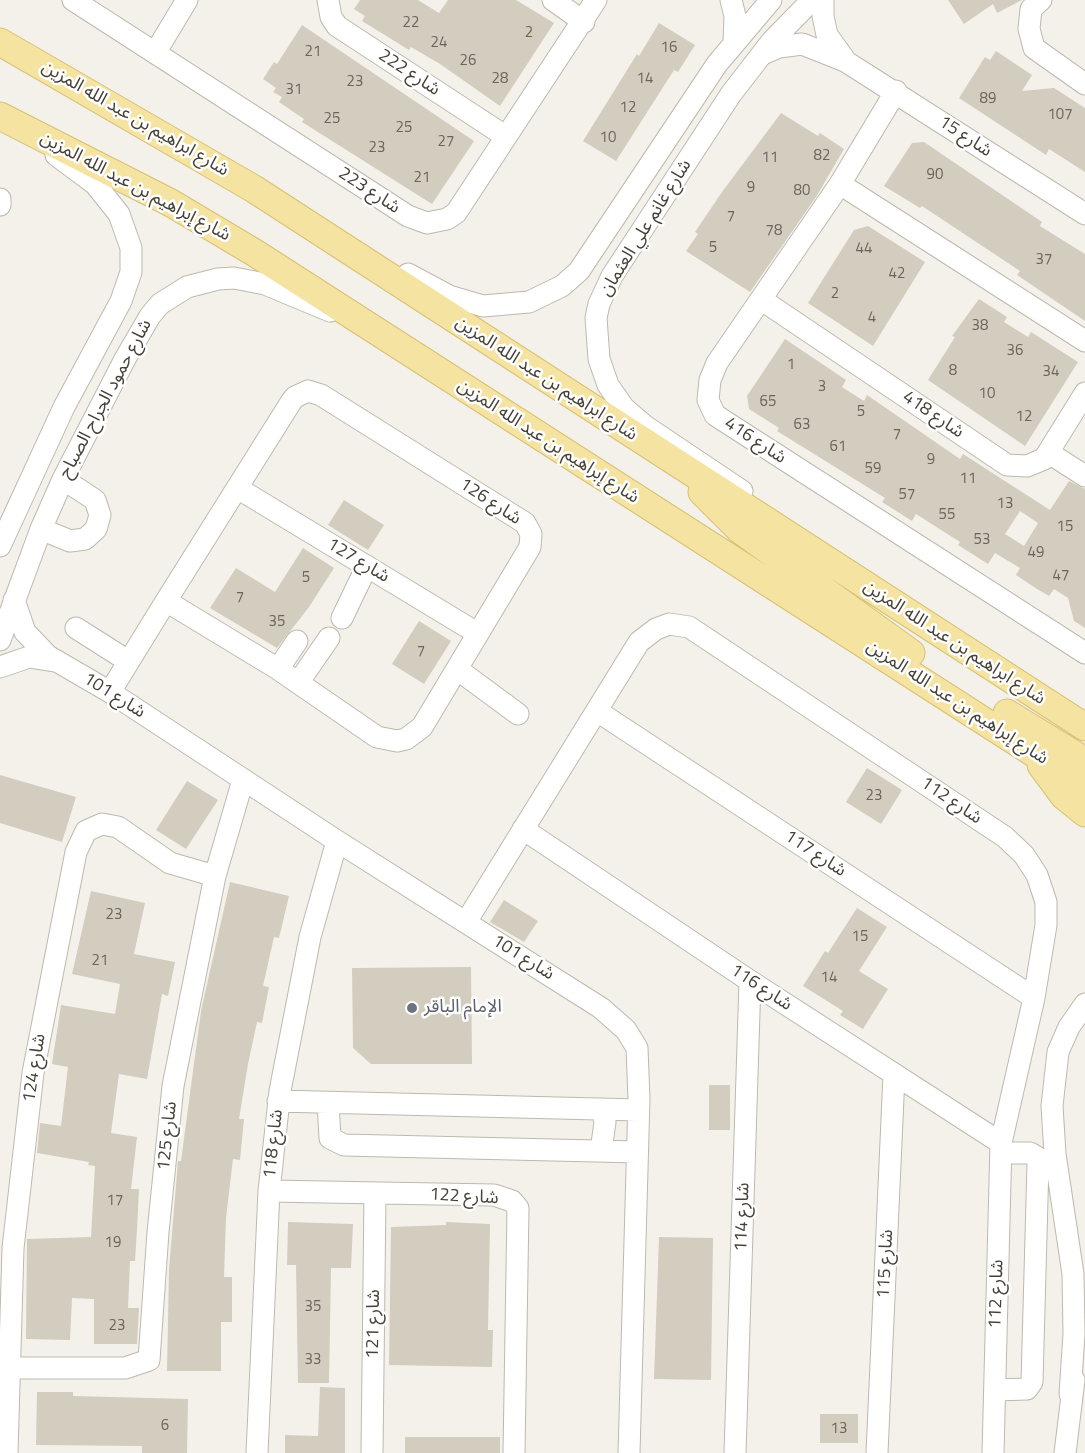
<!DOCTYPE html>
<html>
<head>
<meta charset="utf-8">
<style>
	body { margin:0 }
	canvas { display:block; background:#f3f1e9 }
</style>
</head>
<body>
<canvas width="1085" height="1453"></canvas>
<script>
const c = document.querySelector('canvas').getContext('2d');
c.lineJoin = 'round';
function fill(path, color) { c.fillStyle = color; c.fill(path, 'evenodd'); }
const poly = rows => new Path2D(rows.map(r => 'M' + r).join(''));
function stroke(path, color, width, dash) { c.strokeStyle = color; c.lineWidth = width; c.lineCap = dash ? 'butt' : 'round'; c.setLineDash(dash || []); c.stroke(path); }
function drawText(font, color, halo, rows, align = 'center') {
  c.font = font + ' "Titillium Web","Noto Sans Arabic",sans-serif'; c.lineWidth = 5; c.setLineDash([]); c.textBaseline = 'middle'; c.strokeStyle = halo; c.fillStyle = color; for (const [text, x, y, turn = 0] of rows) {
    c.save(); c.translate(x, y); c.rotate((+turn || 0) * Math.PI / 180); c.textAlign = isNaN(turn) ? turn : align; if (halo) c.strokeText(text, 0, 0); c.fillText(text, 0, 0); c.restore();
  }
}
const building = poly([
	[360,0,418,0,439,13,448,0,516,0,554,23,500,106,440,64,411,47,409,50,362,21,365,16,354,9],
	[948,0,1022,0,997,13,993,4,964,24],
	[659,23,695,45,678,72,674,70,616,161,583,141,637,54,639,56],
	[302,25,474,141,432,204,302,122,304,119,279,102,282,97,273,92,276,88,263,79,274,62,277,64],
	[996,51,1032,75,1022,91,1054,88,1085,108,1085,172,1049,149,1046,155,959,98,985,57,990,60],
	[781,113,818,136,820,133,844,149,816,197,750,292,686,251,698,234,695,232,722,192],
	[924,142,1042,222,1040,226,1085,254,1085,321,1017,275,1020,271,922,206,920,208,884,186,912,143],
	[868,226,925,262,873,346,808,303,854,230],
	[979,299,1007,317,1004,322,1028,337,1031,332,1078,362,1025,446,928,380,955,337,952,336],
	[785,339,846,380,842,387,864,401,867,395,960,459,963,454,1050,510,1069,481,1085,489,1085,628,1074,621,1068,598,1054,589,1049,596,1037,589,1016,575,1020,568,995,553,988,564,958,545,960,542,916,514,912,521,882,502,885,498,777,431,779,428,749,409,747,396],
	[1020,511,1038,523,1024,546,1005,534],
	[344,500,384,525,368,550,328,525],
	[303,548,334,568,309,607,277,648,210,608,236,568,275,592],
	[419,621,451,641,424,684,392,664],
	[867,768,902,790,881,824,846,802],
	[0,775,76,797,62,842,0,823],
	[187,781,218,800,186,849,156,830],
	[230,882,289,896,279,938,274,937,263,986,269,987,262,1023,257,1022,248,1064,239,1119,244,1119,240,1160,233,1159,226,1218,224,1277,232,1277,232,1322,221,1322,221,1371,167,1371,169,1270,178,1161,181,1161,201,1011],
	[91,891,145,903,134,954,175,962,168,996,162,994,147,1079,119,1074,111,1133,137,1137,131,1189,139,1189,137,1229,135,1261,130,1261,128,1308,139,1308,137,1344,94,1344,94,1299,72,1298,70,1340,26,1339,27,1239,91,1237,95,1166,88,1165,89,1162,37,1153,40,1123,61,1126,68,1067,52,1064,61,1005,115,1014,120,984,72,974],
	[504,900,538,921,524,942,490,922],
	[857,908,887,927,859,971,888,989,863,1029,840,1015,843,1011,803,986,825,951,828,953],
	[471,967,472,1064,371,1064,353,1048,352,968],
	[709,1085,730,1085,730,1130,709,1130],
	[288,1222,353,1224,351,1268,331,1268,329,1383,298,1383,296,1265,287,1265],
	[446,1222,490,1224,488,1330,493,1330,492,1367,389,1365,391,1227,446,1225],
	[659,1237,713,1238,711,1380,654,1379],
	[320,1387,345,1388,345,1453,285,1453,285,1435,318,1436],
	[37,1392,73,1392,73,1396,188,1399,187,1453,142,1453,142,1446,36,1445],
	[820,1414,858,1414,858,1443,820,1443],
	[405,1437,500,1437,500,1453,405,1453]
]);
const minor = poly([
	[73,0,408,216,427,223,447,219,456,213,596,0],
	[328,0,331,17,337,26,505,136],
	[553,0,584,22],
	[731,0,735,16,734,42],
	[823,0,823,16,827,35,845,60],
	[1041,0,1031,9,1029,29,1034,48,1085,84],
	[155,53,187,0],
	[763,54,779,47,802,44,845,61,1085,214],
	[896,91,840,184,717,363,710,380,708,400,715,415,1085,653],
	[840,184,1085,341],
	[0,199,0,205],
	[408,274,449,296,483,306,529,302,562,286,579,271,717,64,771,0],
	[762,300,1007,465,1027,466,1044,459,1085,393],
	[308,391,321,395,525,523,531,534,530,547,422,727,406,739,397,741,377,737,278,669,166,601,291,402,295,397,308,391],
	[1049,453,1085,476],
	[239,489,477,633],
	[742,491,645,426,624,408,608,385,599,359,596,318,599,304,612,276,731,94,772,41,812,0],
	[41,529,70,541,85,539,96,529,100,515,95,500,63,479],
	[0,546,64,407,121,301,131,272,131,248,119,214,95,184,56,155],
	[14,600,25,632,48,656,110,692,337,841,601,1008,626,1030,637,1048,639,1099,629,1453],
	[342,618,367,566],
	[76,628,128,661],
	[0,640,41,529,63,479,125,359,150,316,160,304,187,287,218,279,234,278,265,284,330,311],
	[0,667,29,657,54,661],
	[278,669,297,641],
	[457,669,518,714],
	[298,683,329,638],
	[110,692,166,601],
	[597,711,1034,998],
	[523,829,750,981,1001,1143],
	[466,922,639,642,656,629,669,624,689,627,1005,837,1024,855,1037,875,1046,902,1046,925,1034,998,1001,1143,993,1453],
	[278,1101,638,1110],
	[328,1103,330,1138,344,1145,637,1152],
	[601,1151,605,1122,602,1109],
	[269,1191,494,1195,512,1201,518,1208,514,1453],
	[10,1368,125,1368,149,1360,158,1232,173,1086,215,876,243,780],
	[995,1390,1027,1389,1032,1382,1038,1163,1037,1157,1030,1153,1001,1153],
	[1070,1394,1074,1334,1073,1274,1055,1154,1052,1106,1058,1052,1069,1027,1085,1004],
	[7,1453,13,1248,33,1073,76,852,86,831,102,824,118,827,170,863,215,876],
	[257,1453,269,1191,280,1091,310,937,337,841],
	[372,1453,375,1194],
	[735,1453,750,981],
	[877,1453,894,1075],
	[1065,1453,1074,1380]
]);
const major = poly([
	[0,42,254,189,1085,727],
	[0,116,171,203,255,253,1085,786],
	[702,492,739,529,911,653],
	[1007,713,1085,761],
	[1041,765,1064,796,1085,813]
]);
const markers = [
	[412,1008,6,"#6b7280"]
];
const numberNames = [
	["22",411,23],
	["2",529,33],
	["24",439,43],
	["16",669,48],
	["21",313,52],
	["26",468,61],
	["28",500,79],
	["14",645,79],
	["23",355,82],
	["31",294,90],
	["89",988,99],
	["12",628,108],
	["107",1060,115],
	["25",332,119],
	["25",404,128],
	["10",608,138],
	["27",446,142],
	["23",377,148],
	["82",822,156],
	["11",770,158],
	["90",935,175],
	["21",422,178],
	["9",751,188],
	["80",802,191],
	["7",731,217],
	["78",774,231],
	["5",713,248],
	["44",864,249],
	["37",1044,260],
	["42",897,274],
	["2",835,294],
	["4",872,318],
	["38",980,326],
	["36",1015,351],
	["1",791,365],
	["8",953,371],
	["34",1051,372],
	["3",822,387],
	["10",987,394],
	["65",768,402],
	["5",861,412],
	["12",1024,417],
	["63",802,425],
	["7",897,435],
	["61",838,447],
	["9",931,460],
	["59",873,469],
	["11",968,479],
	["57",907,495],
	["13",1005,504],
	["55",947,515],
	["15",1065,527],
	["53",982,540],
	["49",1036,553],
	["47",1061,576],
	["5",306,578],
	["7",240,598],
	["35",277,622],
	["7",421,652],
	["23",874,796],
	["23",114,915],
	["15",860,937],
	["21",100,961],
	["14",829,978],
	["17",115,1201],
	["19",113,1243],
	["35",313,1307],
	["23",117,1326],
	["33",313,1360],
	["6",165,1426],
	["13",839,1429]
];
const streetNames = [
	["شارع 222",409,73,33],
	["شارع ابراهيم بن عبد الله المزين",135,119,30],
	["شارع 15",965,137,33],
	["شارع إبراهيم بن عبد الله المزين",135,187,28],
	["شارع 223",369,191,33],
	["شارع غانم علي العثمان",646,228,-58],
	["شارع ابراهيم بن عبد الله المزين",546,379,33],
	["شارع حمود الجراح الصباح",106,399,-62],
	["شارع 418",933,415,34],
	["شارع 416",755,441,33],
	["شارع إبراهيم بن عبد الله المزين",548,442,33],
	["شارع 126",490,502,33],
	["شارع 127",358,561,31],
	["شارع ابراهيم بن عبد الله المزين",954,643,33],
	["شارع 101",114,696,32],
	["شارع إبراهيم بن عبد الله المزين",957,703,33],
	["شارع 112",951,801,34],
	["شارع 117",815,854,33],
	["شارع 101",523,958,32],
	["شارع 116",761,988,33],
	["شارع 124",35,1068,-81],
	["شارع 125",168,1136,-84],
	["شارع 118",274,1144,-84],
	["شارع 122",464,1197,3],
	["شارع 114",743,1217,-88],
	["شارع 115",886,1264,-87],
	["شارع 112",997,1294,-88],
	["شارع 121",374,1324,-89]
];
const worshipNames = [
	["الإمام الباقر",424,1008]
];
fill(building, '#d3cdc0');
stroke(minor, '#bdb9ad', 23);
stroke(major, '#d8c173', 29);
stroke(minor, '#fff', 21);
stroke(major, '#f4e3a1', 27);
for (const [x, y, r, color] of markers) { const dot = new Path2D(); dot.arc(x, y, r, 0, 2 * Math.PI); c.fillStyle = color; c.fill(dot); stroke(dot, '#fff', 2); }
drawText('15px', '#69655a', null, numberNames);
drawText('18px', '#464238', '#fff', streetNames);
drawText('18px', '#5b616d', '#fff', worshipNames, 'left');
</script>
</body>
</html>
